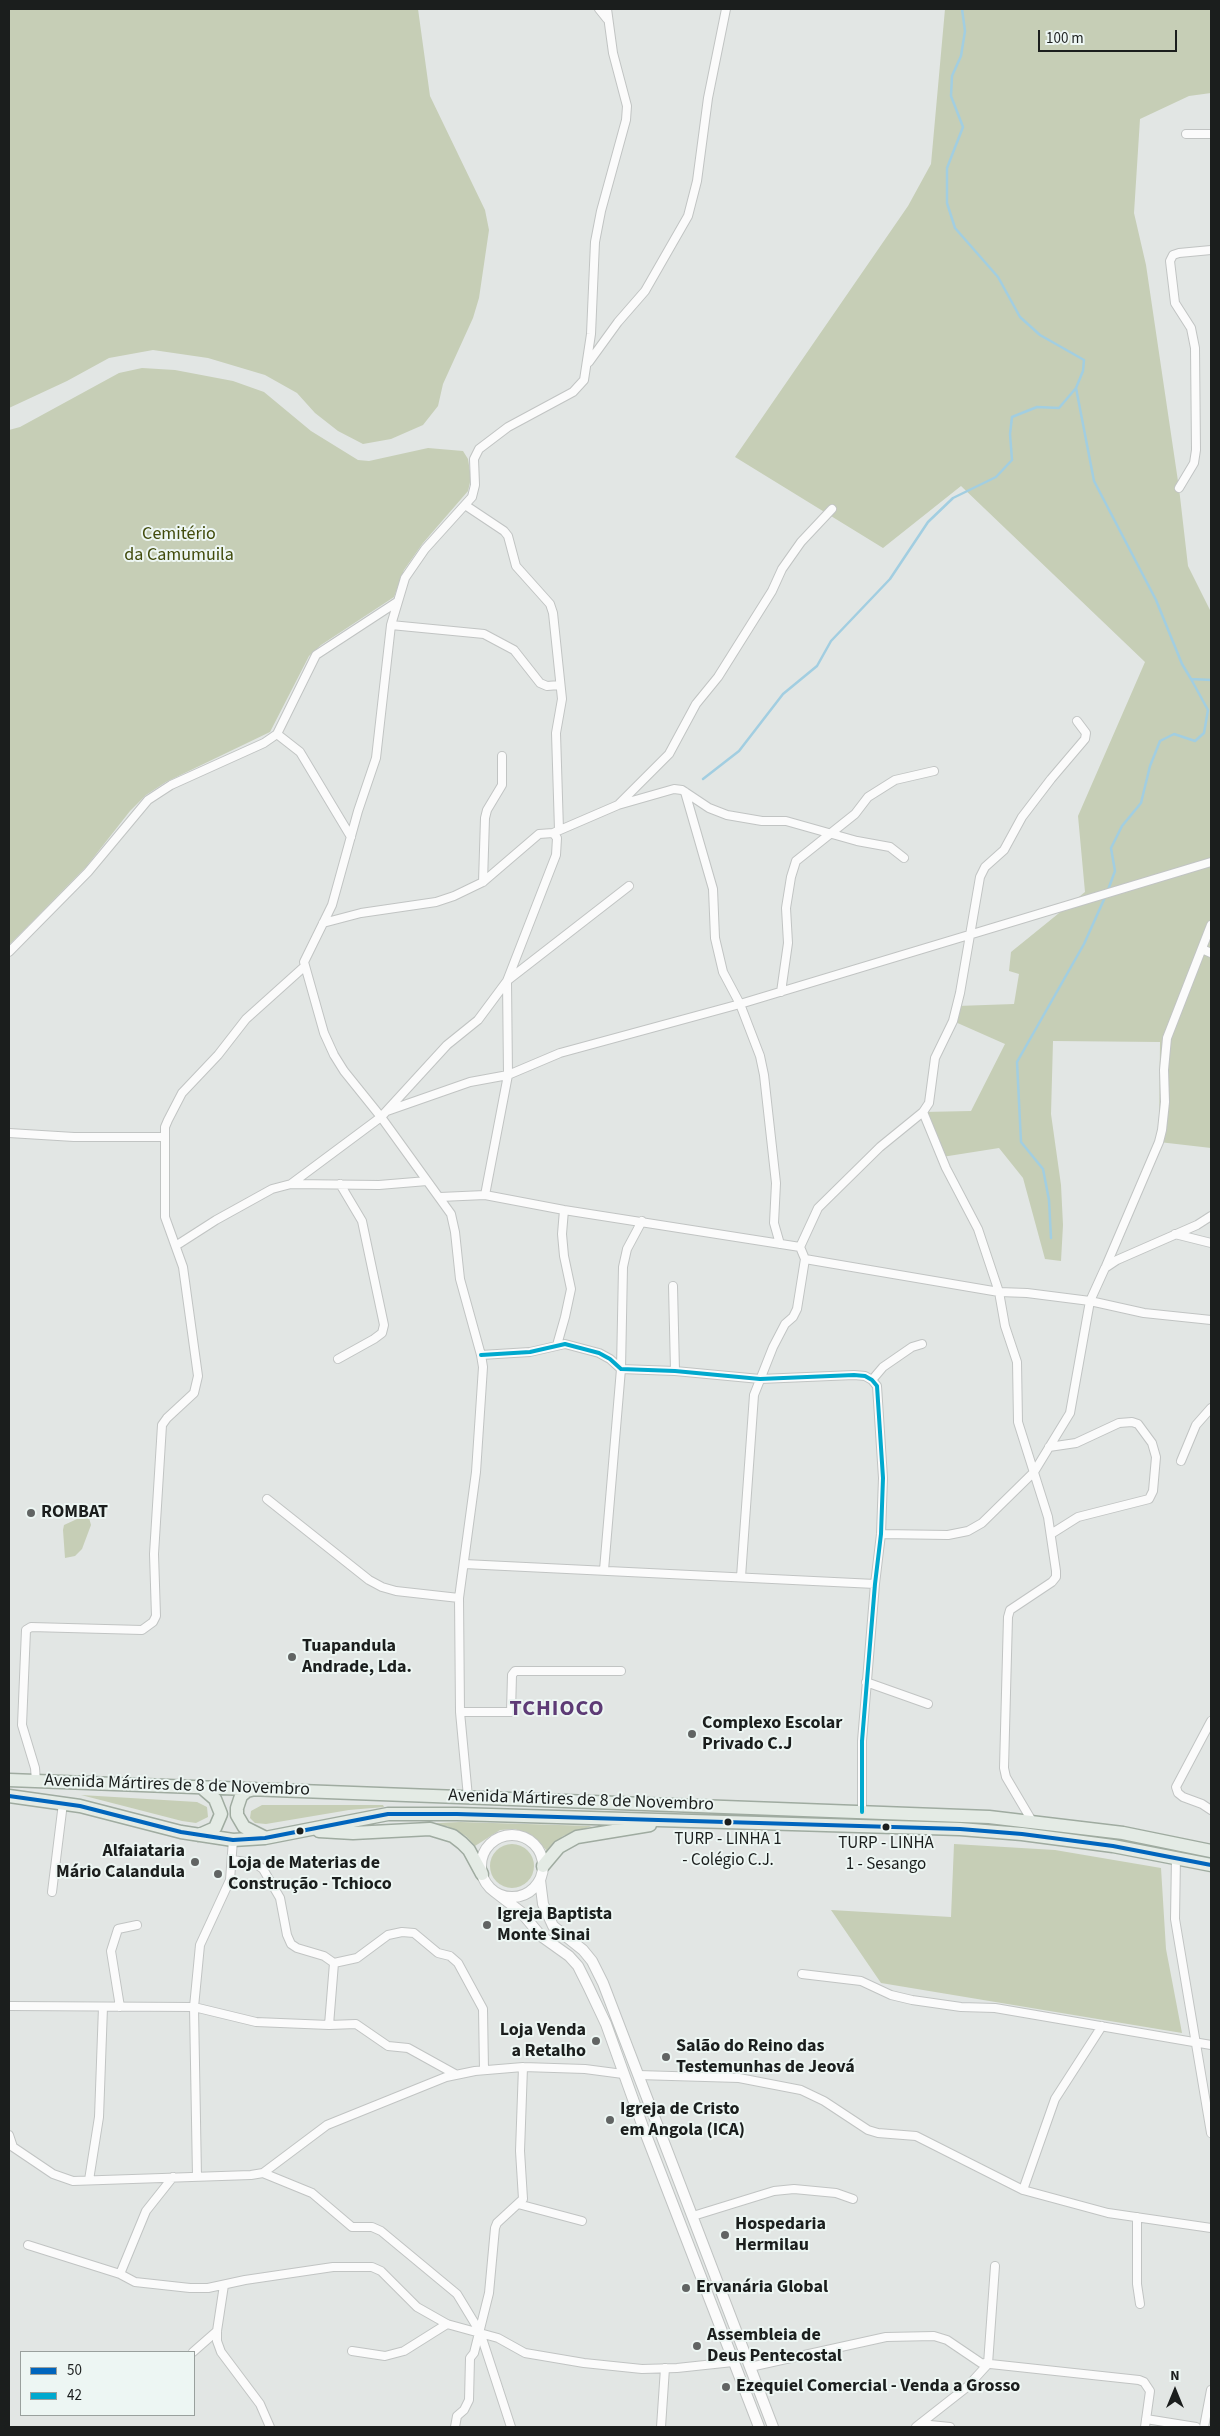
<!DOCTYPE html>
<html>
<head>
<meta charset="utf-8">
<style>
	body { margin:0 }
	#map { position:relative; width:1220px; height:2436px; overflow:hidden; background:#e2e6e4; font-family:"Source Sans 3",sans-serif }
	canvas { display:block }
	.frame { position:absolute; inset:0; border:10px solid #1b1e1d; pointer-events:none }
	.legend { position:absolute; left:20px; top:2351px; width:175px; height:65px; box-sizing:border-box; background:#edf6f3; border:1px solid #99a09d; margin:0; padding:6px 9px; list-style:none; font-size:15px; color:#1b1e1d }
	.legend li { display:flex; align-items:center; gap:10px; height:25px }
	.legend b { width:25px; border:1px solid #99a09d }
	.north { position:absolute; left:1150px; top:2366px; width:50px; height:50px; -webkit-text-stroke:4px #edf6f3; paint-order:stroke; rotate:0deg; font-size:14px; font-weight:700; line-height:20px; text-align:center; color:#1b1e1d }
	.north::after { content:''; display:block; margin:auto; width:18px; height:22px; background:#1b1e1d; clip-path:polygon(50% 0,100% 100%,50% 72%,0 100%) }
	.scale { position:absolute; left:1038px; top:30px; width:139px; height:22px; box-sizing:border-box; border:2px solid #1b1e1d; border-top:0; padding-left:6px; font-size:15px; line-height:18px; white-space:nowrap; color:#1b1e1d; -webkit-text-stroke:4px #edf6f3; paint-order:stroke }
</style>
</head>
<body>
<div id="map">
<canvas width="1220" height="2436"></canvas>
<div class="frame"></div>
<ul class="legend">
<li><b style="height:6px;background:#0065bd"></b>50</li>
<li><b style="height:6px;background:#00a9ce"></b>42</li>
</ul>
<div class="north">N</div>
<div class="scale">100 m</div>
</div>
<script>
const c = document.querySelector('canvas').getContext('2d');
c.lineJoin = 'round';
function fill(path, color) { c.fillStyle = color; c.fill(path, 'evenodd'); }
const poly = rows => new Path2D(rows.map(r => 'M' + r).join(''));
function stroke(path, color, width, dash) { c.strokeStyle = color; c.lineWidth = width; c.lineCap = dash ? 'butt' : 'round'; c.setLineDash(dash || []); c.stroke(path); }
function drawText(font, color, halo, rows, align = 'center') {
  c.font = font + ' "Source Sans 3",sans-serif'; c.lineWidth = 4; c.setLineDash([]); c.textBaseline = 'middle'; c.strokeStyle = halo; c.fillStyle = color; for (const [text, x, y, turn = 0] of rows) {
    c.save(); c.translate(x, y); c.rotate((+turn || 0) * Math.PI / 180); c.textAlign = isNaN(turn) ? turn : align; if (halo) c.strokeText(text, 0, 0); c.fillText(text, 0, 0); c.restore();
  }
}
const green = poly([
	[9,9,418,9,430,96,485,210,489,230,479,298,473,318,443,384,438,406,423,425,391,439,363,444,338,431,315,413,297,393,265,375,208,358,153,350,109,358,67,381,9,408],
	[945,9,1211,9,1211,93,1189,96,1140,119,1134,213,1146,265,1179,488,1188,566,1211,612,1211,1148,1159,1142,1160,1042,1053,1041,1051,1114,1061,1185,1063,1225,1061,1261,1045,1259,1023,1178,999,1148,942,1157,923,1112,971,1111,1005,1044,953,1021,957,1006,1014,1004,1019,974,1009,971,1011,952,1085,892,1078,816,1145,662,961,486,883,548,735,457,908,206,931,164],
	[142,368,175,370,233,381,264,392,311,431,358,460,369,461,428,448,463,451,468,459,471,478,468,491,423,543,404,570,394,597,321,645,309,656,270,732,166,782,146,795,130,811,86,867,9,945,9,430,20,427,119,373],
	[88,1514,91,1525,82,1549,75,1556,65,1558,63,1530,64,1525],
	[81,1795,197,1802,207,1807,208,1817,196,1823,182,1821],
	[262,1805,383,1805,384,1807,349,1810,266,1824,255,1823,250,1818,251,1811],
	[460,1822,592,1826,563,1836,547,1851,533,1836,515,1829,500,1830,475,1846,466,1836,447,1826,379,1826],
	'490 1866a22 22 0 1 1 44 0a22 22 0 1 1-44 0Z',
	[954,1844,1055,1850,1161,1868,1166,1949,1182,2033,881,1983,831,1910,951,1917]
]);
const stream = poly([
	[1076,388,1094,481,1156,600,1182,664,1191,679,1211,680],
	[703,779,739,751,783,694,817,666,831,641,890,579,928,522,953,498,996,477,1012,460,1010,434,1012,417,1037,407,1059,408,1076,388,1083,371,1084,360,1040,335,1020,317,998,277,955,228,947,203,947,168,963,127,951,96,952,76,961,56,965,31,962,9],
	[1108,890,1115,871,1111,848,1122,826,1141,803,1150,766,1160,741,1174,734,1195,741,1204,733,1208,710,1191,679],
	[1051,1238,1049,1200,1043,1169,1021,1142,1017,1062,1084,944,1106,895]
]);
const minor = poly([
	[599,9,607,19],
	[1186,134,1211,134],
	[589,362,618,322,645,291,688,216,697,181,708,98,726,9],
	[1179,488,1194,463,1196,450,1195,348,1191,328,1175,303,1170,261,1173,255,1179,253,1211,250],
	[465,505,504,531,508,536,516,566,550,604,553,613,562,699,556,733,559,830],
	[391,625,484,634,514,650,540,683,547,686,560,685],
	[277,734,300,752,351,837],
	[685,792,713,889,715,938,723,972,740,1004,760,1056,764,1075,776,1183,774,1223,780,1244],
	[619,804,669,754,696,704,718,677,772,591,782,569,801,542,832,509],
	[483,882,485,818,487,810,502,785,502,756],
	[323,923,361,913,436,902,454,896,483,882,539,834,553,833,618,805,674,789,682,790,709,808,727,815,762,821,786,821,857,841,890,847,904,858],
	[1202,949,1211,953],
	[9,952,88,872,148,800,171,785,264,743,277,734,316,655,397,602],
	[508,980,629,886],
	[781,992,788,943,786,908,791,877,796,861,855,814,868,797,895,780,934,771],
	[387,1111,470,1082,508,1075,560,1053,740,1004,1211,862],
	[923,1112,946,1168,978,1229,999,1292,1005,1326,1017,1362,1018,1422,1048,1517,1056,1571,1056,1577,1052,1582,1010,1610,1008,1617,1004,1768,1006,1777,1032,1821],
	[9,1133,74,1137,165,1137],
	[291,1184,381,1117,447,1045,478,1020,507,981,556,855,557,838,553,833],
	[485,1195,508,1075,507,981],
	[440,1197,485,1195,564,1210,800,1247],
	[1175,1234,1211,1243],
	[177,1245,216,1220,272,1189,291,1184,379,1185,427,1181],
	[805,1259,999,1292,1027,1293,1090,1301,1144,1313,1211,1320],
	[1106,1266,1159,1142,1162,1130,1165,1102,1164,1070,1167,1038,1211,925],
	[673,1286,675,1371],
	[557,1345,565,1317,571,1289,564,1256,562,1234,564,1210],
	[481,1355,530,1352,565,1344,599,1353,610,1359,621,1369,675,1371,760,1379,854,1375,865,1376,872,1380,877,1386,883,1478,881,1534,875,1584,862,1741,862,1812],
	[338,1359,374,1339,382,1333,384,1325,362,1221,340,1184],
	[872,1380,883,1367,912,1347,922,1344],
	[1049,1447,1076,1443,1119,1423,1132,1422,1138,1424,1152,1443,1156,1457,1153,1491,1149,1499,1078,1517,1051,1534],
	[1181,1461,1196,1425,1211,1408],
	[267,1499,369,1580,382,1587,396,1591,459,1598],
	[881,1534,948,1535,968,1531,982,1523,1034,1472,1070,1413,1090,1301,1105,1268,1117,1260,1197,1225,1211,1216],
	[464,1564,875,1584],
	[604,1570,621,1369,623,1267,627,1249,642,1221],
	[741,1577,754,1395,773,1347,785,1324,793,1317,797,1309,805,1259,800,1247,818,1208,880,1147,923,1112,929,1103,935,1058,953,1021,960,993,980,877,985,867,1004,850,1022,817,1051,779,1085,739,1086,733,1077,721],
	[866,1682,928,1704],
	[460,1712,511,1712,512,1675,515,1671,621,1671],
	[1211,1721,1176,1787,1178,1793,1183,1797,1202,1804,1211,1810],
	[36,1781,35,1768,22,1725,26,1630,31,1627,142,1630,153,1622,156,1616,154,1554,162,1425,167,1418,194,1393,198,1376,183,1267,165,1217,165,1127,168,1120,182,1093,218,1055,246,1019,305,966],
	[468,1797,460,1712,459,1598,476,1472,483,1367,481,1355,460,1279,455,1232,451,1214,381,1117,344,1071,334,1055,324,1033,304,962,332,905,358,811,376,758,391,625,405,578,425,549,472,497,475,485,474,459,479,449,508,427,573,392,584,380,591,334,595,242,601,211,626,120,627,106,613,53,607,9],
	[1176,1857,1175,1919,1211,2133],
	[233,1860,256,1864,263,1869,280,1898,287,1935,291,1944,297,1948,324,1956,334,1963,357,1958,388,1935,402,1932,414,1933,438,1953,450,1956,458,1963,483,2009,484,2070],
	[52,1892,63,1803],
	[802,1974,861,1981,891,1995,912,2000,961,2007,995,2008,1211,2045],
	[9,2006,194,2007,256,2022,329,2025,356,2024,388,2046,408,2048,455,2074],
	[120,2007,111,1951,118,1929,137,1925],
	[329,2025,334,1963],
	[638,2075,739,2078,801,2090,824,2101,868,2130,878,2133,916,2136,1023,2190,1108,2213,1211,2228],
	[9,2135,13,2147,53,2174,73,2181,251,2175,263,2173,327,2125,446,2077,475,2071,523,2067,585,2069,623,2074],
	[263,2173,312,2193,352,2227,372,2227,381,2231,457,2294,480,2332,511,2427],
	[197,2177,194,2007,200,1945,230,1880,233,1840],
	[89,2180,99,2117,103,2007],
	[1023,2190,1055,2099,1102,2026],
	[518,2204,582,2221],
	[693,2216,774,2191,794,2189,836,2193,853,2199],
	[1137,2217,1137,2284,1140,2304],
	[28,2245,120,2274,135,2282,190,2288,208,2288,245,2280,333,2267,372,2267,381,2271,417,2307,447,2324,498,2338,525,2353,584,2363,642,2369,677,2368,733,2362],
	[120,2274,146,2211,173,2177],
	[224,2285,217,2331,217,2341,221,2352,260,2404,270,2427],
	[352,2351,385,2356,404,2351,447,2324],
	[193,2352,217,2331],
	[750,2367,886,2337,934,2336,947,2340,981,2363,1139,2380,1144,2382,1150,2391,1145,2427],
	[1146,2419,1196,2427],
	[920,2424,950,2427],
	[455,2427,457,2416,464,2410,469,2400,470,2358,474,2353,489,2293,495,2228,497,2223,523,2199,520,2151,523,2067],
	[661,2427,665,2368],
	[916,2427,967,2387,988,2364,995,2266],
	[1204,2427,1211,2390]
]);
const tertiary = poly([
	'481 1866a31 31 0 1 1 62 0a31 31 0 1 1-62 0Z',
	[540,1880,543,1904,553,1926,583,1950,592,1961,603,1983,773,2427],
	[495,1892,521,1912,541,1936,569,1956,578,1966,588,1986,606,2024,643,2127,759,2427]
]);
const primary = poly([
	[9,1780,989,1817,1123,1833,1211,1851],
	[255,1789,247,1791,241,1796,237,1808,237,1815,244,1827,264,1837],
	[9,1796,80,1806,181,1832,233,1840,265,1838,388,1814,457,1814,960,1829,1022,1834,1113,1846,1211,1865],
	[319,1831,353,1833,430,1829,453,1836,462,1843,469,1850,482,1874],
	[199,1835,215,1828,221,1814,215,1799,201,1787],
	[543,1866,559,1847,577,1837,650,1825]
]);
const bus1 = poly([
	[9,1796,80,1806,181,1832,233,1840,265,1838,388,1814,457,1814,960,1829,1022,1834,1113,1846,1211,1865]
]);
const bus2 = poly([
	[481,1355,530,1352,565,1344,599,1353,610,1359,621,1369,675,1371,760,1379,854,1375,865,1376,872,1380,877,1386,883,1478,881,1534,875,1584,862,1741,862,1812]
]);
const markers = [
	[31,1513,5,"#616463"],
	[292,1657,5,"#616463"],
	[692,1734,5,"#616463"],
	[728,1822,4.5,"#1b1e1d"],
	[886,1827,4.5,"#1b1e1d"],
	[300,1831,4.5,"#1b1e1d"],
	[195,1862,5,"#616463"],
	[218,1874,5,"#616463"],
	[487,1925,5,"#616463"],
	[596,2041,5,"#616463"],
	[666,2057,5,"#616463"],
	[610,2120,5,"#616463"],
	[725,2235,5,"#616463"],
	[686,2288,5,"#616463"],
	[697,2346,5,"#616463"],
	[726,2387,5,"#616463"]
];
const busNames = [
	["TURP - LINHA 1",728,1840],
	["- Colégio C.J.",728,1861],
	["TURP - LINHA",886,1844],
	["1 - Sesango",886,1865]
];
const parkNames = [
	["Cemitério",179,535],
	["da Camumuila",179,556]
];
const poiNames = [
	["ROMBAT",41,1513],
	["Tuapandula",302,1647],
	["Andrade, Lda.",302,1668],
	["Complexo Escolar",702,1724],
	["Privado C.J",702,1745],
	["Alfaiataria",185,1852,"right"],
	["Mário Calandula",185,1873,"right"],
	["Loja de Materias de",228,1864],
	["Construção - Tchioco",228,1885],
	["Igreja Baptista",497,1915],
	["Monte Sinai",497,1936],
	["Loja Venda",586,2031,"right"],
	["a Retalho",586,2052,"right"],
	["Salão do Reino das",676,2047],
	["Testemunhas de Jeová",676,2068],
	["Igreja de Cristo",620,2110],
	["em Angola (ICA)",620,2131],
	["Hospedaria",735,2225],
	["Hermilau",735,2246],
	["Ervanária Global",696,2288],
	["Assembleia de",707,2336],
	["Deus Pentecostal",707,2357],
	["Ezequiel Comercial - Venda a Grosso",736,2387]
];
const streetNames = [
	["Avenida Mártires de 8 de Novembro",177,1786,2],
	["Avenida Mártires de 8 de Novembro",581,1801,2]
];
const districtNames = [
	["TCHIOCO",557,1710]
];
fill(green, '#c6ceb6');
stroke(stream, '#a2cee1', 2.5);
stroke(minor, '#c1c4c3', 10);
stroke(tertiary, '#c1c4c3', 12);
stroke(primary, '#9faba0', 15);
stroke(minor, '#fbfbfb', 8);
stroke(tertiary, '#fbfbfb', 10);
stroke(primary, '#e4ebe5', 12);
stroke(bus1, '#0065bd', 4);
stroke(bus2, '#00a9ce', 4);
for (const [x, y, r, color] of markers) { const dot = new Path2D(); dot.arc(x, y, r, 0, 2 * Math.PI); c.fillStyle = color; c.fill(dot); stroke(dot, '#edf6f3', 2); }
drawText('17px', '#1b1e1d', '#edf6f3', busNames);
drawText('18px', '#414b0c', '#edf6f3', parkNames);
drawText('bold 18px', '#1b1e1d', '#edf6f3', poiNames, 'left');
drawText('18px', '#1b1e1d', '#edf6f3', streetNames);
c.letterSpacing = '1px';
drawText('bold 22px', '#5d3b75', '#edf6f3', districtNames);
c.letterSpacing = '0px';
</script>
</body>
</html>
